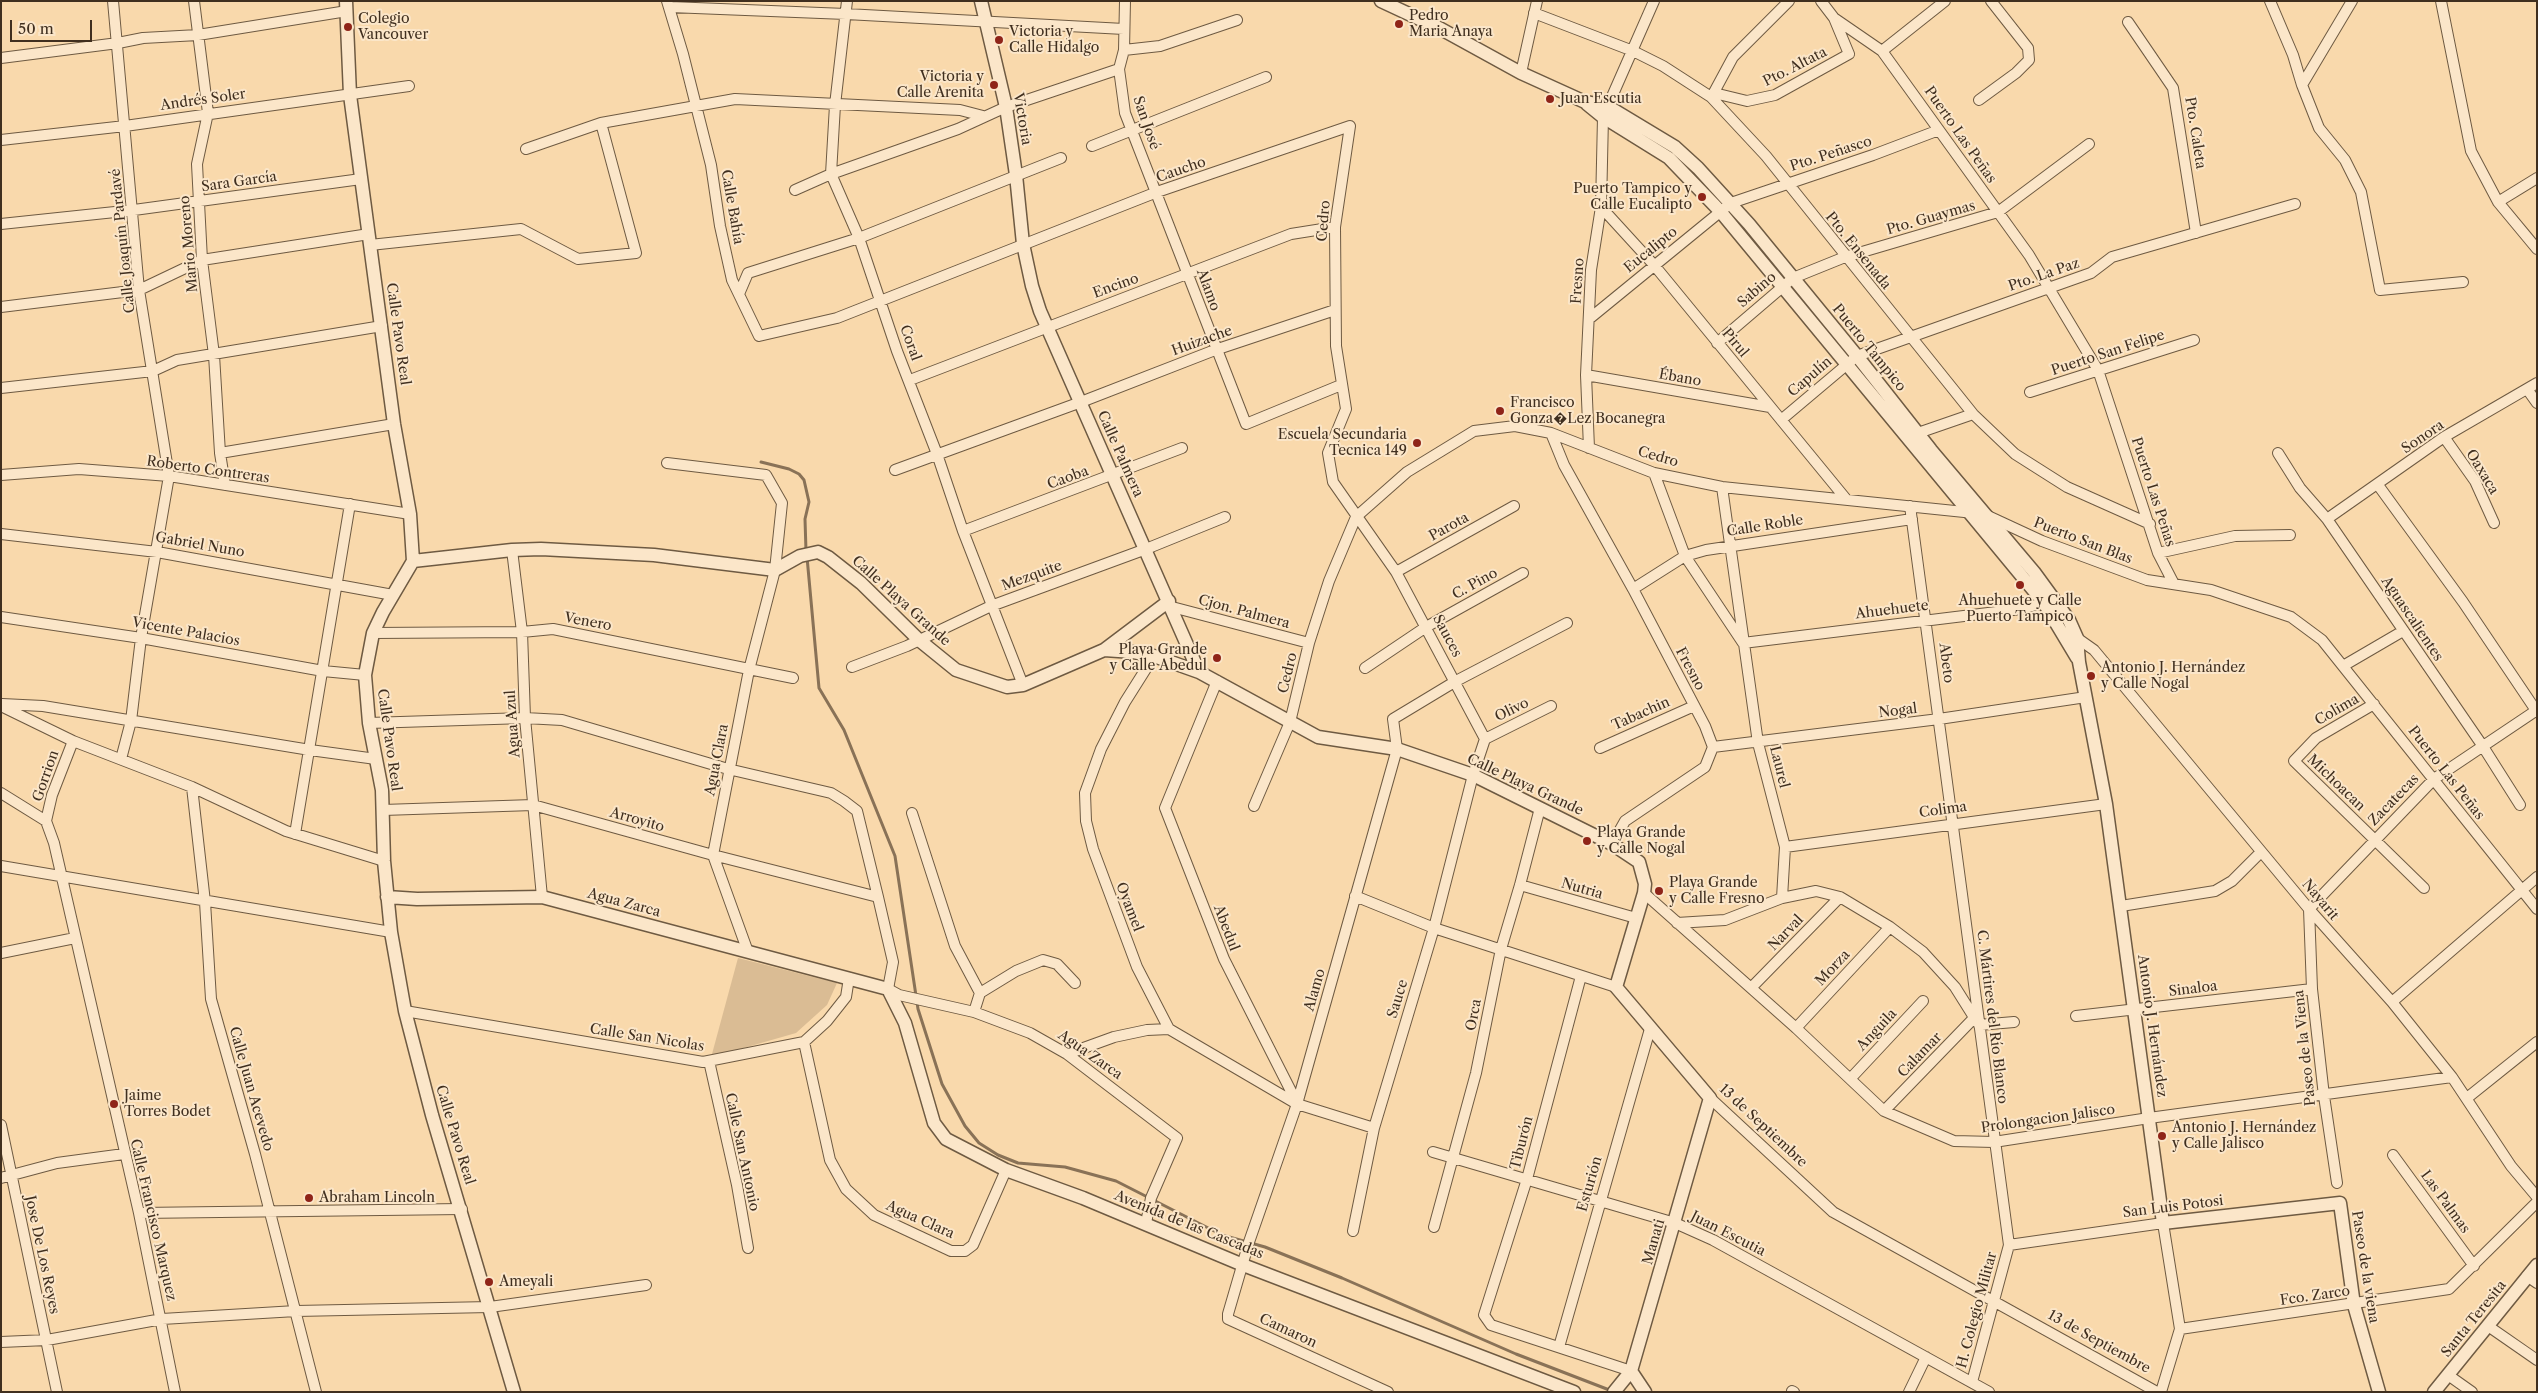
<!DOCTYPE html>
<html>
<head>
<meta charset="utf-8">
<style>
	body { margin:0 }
	#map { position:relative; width:2538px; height:1393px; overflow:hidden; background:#f9d9ac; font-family:"Libre Caslon Text",serif }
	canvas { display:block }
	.frame { position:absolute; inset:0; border:2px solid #402f1f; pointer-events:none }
	.scale { position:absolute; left:10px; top:20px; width:82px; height:22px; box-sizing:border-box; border:2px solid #402f1f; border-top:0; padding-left:6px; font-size:15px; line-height:18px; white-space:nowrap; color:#402f1f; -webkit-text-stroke:4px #fbe6c9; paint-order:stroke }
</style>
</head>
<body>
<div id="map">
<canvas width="2538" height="1393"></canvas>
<div class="frame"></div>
<div class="scale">50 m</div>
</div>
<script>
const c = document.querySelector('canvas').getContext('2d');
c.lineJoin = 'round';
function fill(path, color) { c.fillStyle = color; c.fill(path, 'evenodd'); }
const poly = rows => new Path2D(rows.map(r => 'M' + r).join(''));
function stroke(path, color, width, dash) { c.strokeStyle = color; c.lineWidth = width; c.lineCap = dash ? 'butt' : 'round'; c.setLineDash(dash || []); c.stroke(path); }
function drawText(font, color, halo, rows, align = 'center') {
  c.font = font + ' "Libre Caslon Text",serif'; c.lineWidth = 4; c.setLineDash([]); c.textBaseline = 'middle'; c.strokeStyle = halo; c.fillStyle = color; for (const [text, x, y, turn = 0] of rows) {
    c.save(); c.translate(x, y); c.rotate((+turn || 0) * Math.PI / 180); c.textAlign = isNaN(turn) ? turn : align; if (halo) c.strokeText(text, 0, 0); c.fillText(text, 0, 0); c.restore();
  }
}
const green = poly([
	[738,958,837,983,827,1005,796,1033,719,1055,712,1054]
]);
const stream = poly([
	[761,462,789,469,799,474,804,480,809,502,805,519,806,551],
	[807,557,819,688,844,730,895,856,918,1009,942,1084,965,1126,979,1143,998,1155,1018,1163,1065,1167,1116,1181,1222,1235,1265,1247,1342,1278,1516,1354,1612,1391]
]);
const minor = poly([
	[113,1,139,290,169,476,141,638,131,721,121,759],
	[194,1,208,113,197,164,202,260,214,355,220,453,225,485],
	[667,1,683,54,711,165,720,226,732,280,759,336,837,318,1157,192,1350,126,1335,227,1336,346,1346,409,1328,453,1333,482,1396,572,1485,739,1473,775,1434,928,1374,1128,1353,1231],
	[847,1,835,105,831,174,859,238,897,351,937,454,963,531,1023,685],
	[1125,1,1124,50,1119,69,1125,113,1246,424,1341,385],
	[1821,1,1834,18,1882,51,2029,255,2098,370,2158,553,2174,584],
	[2270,1,2293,55,2302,85,2319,128,2345,160,2361,192,2380,290,2463,282],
	[2441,1,2471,151,2498,202,2537,249],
	[670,7,846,14,1124,29],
	[1534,13,1633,51,1663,66,1711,97,1766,156,1973,414,2015,454,2067,487,2150,524],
	[2128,22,2173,88,2196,233],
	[1124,50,1160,46,1237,20],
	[1882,51,1945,1],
	[1,58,118,43,143,38,198,35,347,11],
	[1521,73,1537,1],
	[2302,85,2352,1],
	[1714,93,1747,101,1775,95,1849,54,1834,18],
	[1712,96,1733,57,1789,1],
	[1979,100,2016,73,2029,60,2028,48,1991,1],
	[1,140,125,126,409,86],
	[1092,146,1266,77],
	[526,149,601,123,735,99,960,110,983,116],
	[795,190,831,174,958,129,1006,107,1119,69],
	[2498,202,2537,178],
	[1601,207,1654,265,1846,499],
	[1,224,134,210,361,179],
	[370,245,521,229,578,259,636,253,601,123],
	[739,294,748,273,859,238,1061,158],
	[1,307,139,290,202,260,369,234],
	[1589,319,1731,203,1873,155,1939,130],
	[1717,343,1793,278,1845,257,1998,212,2089,144],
	[1586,375,1770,407],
	[910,380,1291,234,1335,227],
	[1,388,153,371,177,360,382,326],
	[2527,389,2537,403],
	[2030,392,2194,340],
	[1781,420,1857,356,2091,273,2112,257,2295,204],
	[1551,433,1564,465,1633,589,1705,726,1713,747,1705,767,1625,821,1612,844],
	[1918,433,1973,414],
	[2444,437,2475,481,2494,523],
	[1589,448,1586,375,1591,270,1601,207,1603,117,1654,1],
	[220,453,394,424],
	[2278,453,2300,488,2327,519,2482,745,2520,805],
	[667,463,766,475,782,503,775,570,749,670,713,855,748,952],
	[895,470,1081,402,1215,350,1335,310],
	[1654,473,1685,556,1743,643,2021,609,2044,603],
	[1,475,79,469,169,476,410,514],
	[2378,485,2463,602,2537,712],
	[1722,487,1758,743,1785,847,1782,898],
	[1910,506,2009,1245,1972,1382],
	[1988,516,2042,541,2147,580,2211,590,2291,617,2322,640,2537,909],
	[2327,519,2444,437,2537,383],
	[963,531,1182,448],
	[1,534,157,552,393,595],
	[512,550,522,632,525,718,542,897],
	[2158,553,2235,536,2290,535],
	[1396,572,1514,506],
	[1633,589,1685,556,1706,550,1912,519],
	[1172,607,1309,643],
	[1,617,141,638,323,671,365,675],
	[373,633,522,632,553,629,793,678],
	[2073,639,2077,638,2094,650,2309,909,2392,1002,2452,1077,2511,1166,2537,1197],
	[1154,656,1125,702,1101,749,1085,793,1086,821,1093,849,1137,967,1169,1029,1297,1104,1374,1128],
	[2343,666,2403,631],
	[852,667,907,646,991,606,1146,549,1225,517],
	[1365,668,1426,627,1523,573],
	[1217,681,1165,808,1224,959,1297,1103],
	[2,704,43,706,310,750,376,759],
	[2374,704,2316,738,2294,761,2424,888],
	[1,706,73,741,192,787,286,831,384,861],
	[369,723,525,718,562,720,728,769,831,793,844,801,857,811,878,897,893,962,888,989,899,995,974,1012,1030,1033,1067,1054,1177,1138,1151,1198,1146,1223],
	[1485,739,1551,706],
	[73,741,52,795,46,821,54,843,139,1213,175,1392],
	[1713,747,1939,719,2086,697],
	[1600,748,1694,706],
	[192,787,205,902,211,999,255,1154,316,1392],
	[1,793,46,821],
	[1254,806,1290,722,1309,643,1329,581,1356,517,1407,472,1474,431,1515,426,1551,433,1654,473,1722,487,1974,513],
	[383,810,533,805,713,855,878,897],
	[912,813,955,946,980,993,974,1012],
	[295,834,350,504],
	[1785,847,2106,804],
	[1,866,391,932],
	[1520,885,1636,918],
	[1644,893,1796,1028,1884,1111,1954,1141,1994,1142,2149,1118,2452,1077],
	[1355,896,1434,928,1616,987],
	[2121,906,2215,891,2232,881,2261,852],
	[1677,923,1725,920,1782,898,1816,891,1840,897,1890,927,1923,952,1955,987,1977,1022],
	[1,953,75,938],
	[1581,976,1527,1179,1484,1315,1491,1325,1631,1371],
	[1751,988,1840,897],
	[980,993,1016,971,1043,960,1057,964,1075,983],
	[2392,1002,2537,877],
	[405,1011,703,1062,804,1042,827,1021,846,997,849,978],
	[2076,1016,2312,989],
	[1979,1025,2014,1022],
	[1796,1028,1890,927],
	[804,1042,830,1160,846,1189,874,1215,951,1251,965,1251,973,1245,1006,1170],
	[1067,1054,1114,1037,1147,1030,1169,1029],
	[709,1061,737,1185,748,1248],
	[1851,1078,1923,1001],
	[1710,1098,1833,1212,2157,1392],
	[2467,1098,2537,1042],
	[1884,1111,1974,1018],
	[1,1125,57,1392],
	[1433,1152,1675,1223,1713,1240,1989,1392],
	[2393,1155,2474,1266],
	[1,1178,57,1163,124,1154],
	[2337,1183,2324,1096,2312,989,2309,909,2434,779,2537,710],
	[139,1213,462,1209],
	[1434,1227,1476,1073,1501,949,1520,885,1540,808],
	[2009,1245,2163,1223,2180,1329,2161,1392],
	[2527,1276,2537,1283],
	[2488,1326,2537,1360],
	[2180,1329,2449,1289,2537,1202],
	[1,1342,47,1340,162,1319,296,1311,490,1307,646,1285],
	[1559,1347,1650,1029],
	[2448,1375,2472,1392],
	[1792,1391,1794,1392],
	[1388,1392,1228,1319,1228,1314,1249,1242,1297,1104,1397,749,1393,719,1456,681,1567,623],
	[1909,1392,1926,1357]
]);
const tertiary = poly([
	[346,1,350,95,394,424,410,514,413,561,383,612,373,633,365,675,369,723,382,790,384,861,391,932,405,1011,432,1115,514,1392],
	[981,1,1006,107,1016,175,1023,244,1032,286,1040,311,1199,672],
	[1381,1,1441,29,1521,73,1585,102,1607,106,1675,147,1698,168,1749,224,1857,356,1931,450,2034,572,2069,620,2077,638,2079,662,2106,804,2163,1223,2340,1203,2354,1305,2379,1392],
	[1587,104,1603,117,1669,158,1720,211,2044,603,2077,658],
	[413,561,512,550,541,549,654,555,775,570,800,556,818,552,828,557,861,583,919,640,956,670,1007,687,1023,685,1104,650,1133,652,1154,656,1199,672,1318,737,1397,749,1473,775,1612,844,1639,862,1645,884,1644,893,1616,987,1710,1098,1631,1371,1614,1392],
	[1104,650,1169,601],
	[387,897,417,899,542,897,888,989,905,1023,934,1123,946,1139,1006,1170,1083,1198,1243,1265,1574,1392],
	[1631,1371,1645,1392],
	[2434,1392,2537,1265]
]);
const markers = [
	[1399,24,5,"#8f2418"],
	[348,27,5,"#8f2418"],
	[999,40,5,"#8f2418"],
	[994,85,5,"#8f2418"],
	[1550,99,5,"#8f2418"],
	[1702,197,5,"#8f2418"],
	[1500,411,5,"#8f2418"],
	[1417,443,5,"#8f2418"],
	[2020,585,5,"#8f2418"],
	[1217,658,5,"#8f2418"],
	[2091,676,5,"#8f2418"],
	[1587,841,5,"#8f2418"],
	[1659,891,5,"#8f2418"],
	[114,1104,5,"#8f2418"],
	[2162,1136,5,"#8f2418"],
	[309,1198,5,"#8f2418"],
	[489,1282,5,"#8f2418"]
];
const poiNames = [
	["Pedro",1409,16],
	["Maria Anaya",1409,32],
	["Colegio",358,19],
	["Vancouver",358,35],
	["Victoria y",1009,32],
	["Calle Hidalgo",1009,48],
	["Victoria y",984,77,"right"],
	["Calle Arenita",984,93,"right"],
	["Juan Escutia",1560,99],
	["Puerto Tampico y",1692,189,"right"],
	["Calle Eucalipto",1692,205,"right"],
	["Francisco",1510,403],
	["Gonza�Lez Bocanegra",1510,419],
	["Escuela Secundaria",1407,435,"right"],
	["Tecnica 149",1407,451,"right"],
	["Ahuehuete y Calle",2020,601,"center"],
	["Puerto Tampico",2020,617,"center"],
	["Playa Grande",1207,650,"right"],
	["y Calle Abedul",1207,666,"right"],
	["Antonio J. Hernández",2101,668],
	["y Calle Nogal",2101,684],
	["Playa Grande",1597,833],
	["y Calle Nogal",1597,849],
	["Playa Grande",1669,883],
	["y Calle Fresno",1669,899],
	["Jaime",124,1096],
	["Torres Bodet",124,1112],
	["Antonio J. Hernández",2172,1128],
	["y Calle Jalisco",2172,1144],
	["Abraham Lincoln",319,1198],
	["Ameyali",499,1282]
];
const streetNames = [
	["Pto. Altata",1795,67,-27],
	["Andrés Soler",203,100,-8],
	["Victoria",1022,119,80],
	["San José",1146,123,71],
	["Pto. Caleta",2195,133,81],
	["Puerto Las Peñas",1960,135,55],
	["Pto. Peñasco",1831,154,-18],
	["Caucho",1181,170,-19],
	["Sara García",239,182,-8],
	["Calle Bahía",732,207,80],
	["Pto. Guaymas",1931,218,-16],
	["Cedro",1324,221,-85],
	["Calle Joaquín Pardavé",123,241,-96],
	["Mario Moreno",189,244,-95],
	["Eucalipto",1651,250,-39],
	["Pto. Ensenada",1858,251,51],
	["Pto. La Paz",2044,275,-19],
	["Fresno",1578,281,-86],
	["Encino",1116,286,-20],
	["Alamo",1208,290,70],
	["Sabino",1757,290,-41],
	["Calle Pavo Real",398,334,82],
	["Huizache",1202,341,-20],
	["Coral",910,343,70],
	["Pirul",1735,343,50],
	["Puerto Tampico",1869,348,51],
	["Puerto San Felipe",2108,353,-18],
	["Capulín",1810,377,-41],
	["Ébano",1680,378,10],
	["Sonora",2423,437,-34],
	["Calle Palmera",1120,454,66],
	["Cedro",1658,457,16],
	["Roberto Contreras",208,470,8],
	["Oaxaca",2482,472,59],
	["Caoba",1068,478,-20],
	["Puerto Las Peñas",2153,492,72],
	["Calle Roble",1765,526,-9],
	["Parota",1449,527,-29],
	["Puerto San Blas",2083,541,21],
	["Gabriel Nuno",200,545,10],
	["Mezquite",1032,576,-20],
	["C. Pino",1475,584,-29],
	["Calle Playa Grande",901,601,42],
	["Ahuehuete",1892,610,-7],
	["Cjon. Palmera",1244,612,15],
	["Aguascalientes",2412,619,56],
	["Venero",588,622,10],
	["Vicente Palacios",186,632,10],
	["Sauces",1447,636,62],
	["Abeto",1946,663,83],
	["Fresno",1690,669,62],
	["Cedro",1288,673,-76],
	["Olivo",1512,710,-26],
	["Colima",2337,710,-30],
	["Nogal",1898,711,-7],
	["Tabachin",1641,714,-24],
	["Agua Azul",513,724,-94],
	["Calle Pavo Real",389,740,82],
	["Agua Clara",717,760,-79],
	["Laurel",1779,767,76],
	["Puerto Las Peñas",2446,773,52],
	["Gorrion",46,776,-71],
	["Michoacan",2336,783,44],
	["Calle Playa Grande",1525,785,25],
	["Zacatecas",2394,800,-46],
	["Colima",1943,810,-8],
	["Arroyito",637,820,16],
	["Nutria",1582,889,16],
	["Nayarit",2320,900,50],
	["Agua Zarca",624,903,15],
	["Oyamel",1129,907,69],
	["Abedul",1226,928,69],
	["Narval",1786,933,-46],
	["Morza",1833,968,-47],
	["Sinaloa",2193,989,-7],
	["Alamo",1315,990,-74],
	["Sauce",1398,999,-73],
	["Orca",1474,1015,-79],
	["C. Mártires del Río Blanco",1992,1017,83],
	["Antonio J. Hernández",2152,1026,82],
	["Anguila",1877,1030,-47],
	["Calle San Nicolas",647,1038,9],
	["Paseo de la Viena",2305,1048,-96],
	["Agua Zarca",1090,1055,35],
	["Calamar",1920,1055,-46],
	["Calle Juan Acevedo",251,1089,74],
	["Prolongacion Jalisco",2048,1119,-8],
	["13 de Septiembre",1763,1126,43],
	["Calle Pavo Real",455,1135,73],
	["Tiburón",1522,1143,-76],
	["Calle San Antonio",742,1152,78],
	["Esturión",1590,1184,-74],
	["Las Palmas",2445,1202,54],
	["San Luis Potosi",2173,1207,-7],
	["Calle Francisco Marquez",153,1220,77],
	["Agua Clara",920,1220,24],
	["Avenida de las Cascadas",1189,1225,22],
	["Juan Escutia",1728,1234,27],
	["Manati",1654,1242,-74],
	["Jose De Los Reyes",42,1255,78],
	["Paseo de la viena",2365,1267,81],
	["Fco. Zarco",2315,1296,-8],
	["H. Colegio Militar",1977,1310,-75],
	["Santa Teresita",2474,1319,-51],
	["Camaron",1288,1331,25],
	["13 de Septiembre",2099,1342,29]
];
fill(green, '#dabc94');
stroke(stream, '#897257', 3);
stroke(minor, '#6e5a42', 12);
stroke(tertiary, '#6e5a42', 15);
stroke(minor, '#fbe6c9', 10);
stroke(tertiary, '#fbe6c9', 12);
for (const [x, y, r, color] of markers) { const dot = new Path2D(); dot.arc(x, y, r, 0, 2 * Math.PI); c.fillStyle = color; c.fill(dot); stroke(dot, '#fbe6c9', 2); }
drawText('14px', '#402f1f', '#fbe6c9', poiNames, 'left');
drawText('14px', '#402f1f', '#fbe6c9', streetNames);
</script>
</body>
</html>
